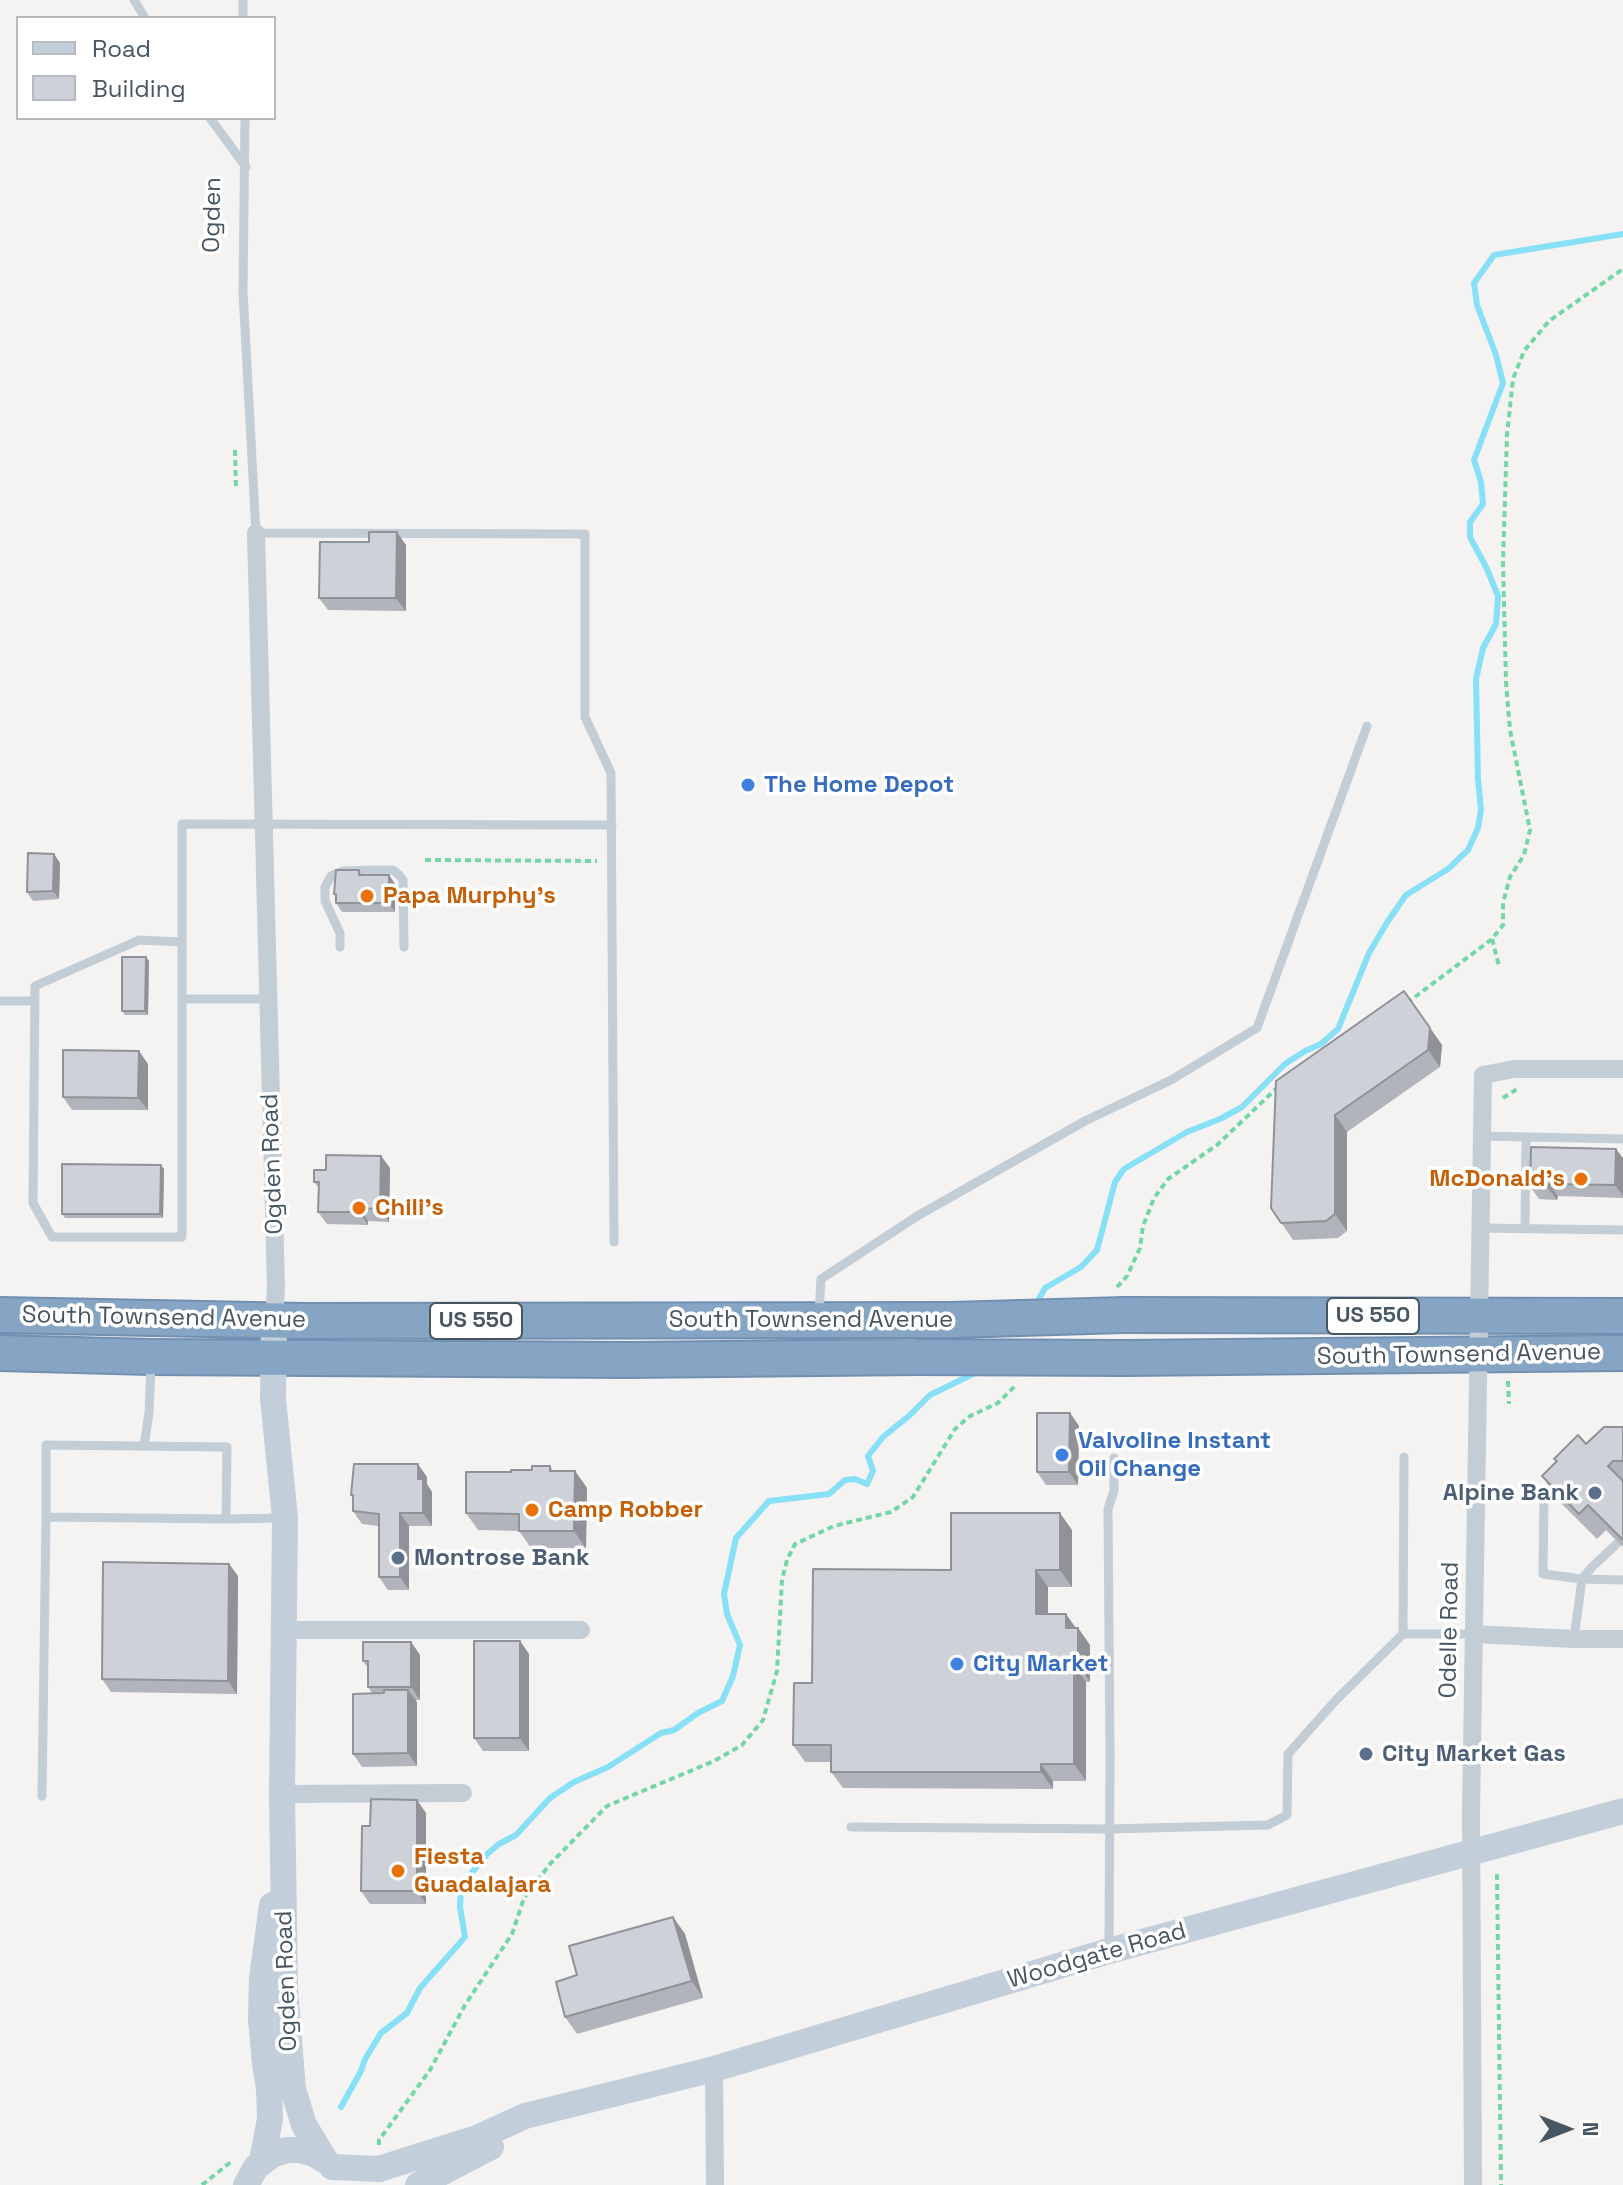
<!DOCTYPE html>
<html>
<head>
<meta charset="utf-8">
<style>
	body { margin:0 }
	#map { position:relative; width:1623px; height:2185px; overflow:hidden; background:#f5f2f2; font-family:"Space Grotesk",sans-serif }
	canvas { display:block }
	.legend { position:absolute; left:16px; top:16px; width:260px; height:104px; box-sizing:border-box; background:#fff; border:2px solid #b6bbc0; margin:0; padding:10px 14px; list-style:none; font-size:24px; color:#485662 }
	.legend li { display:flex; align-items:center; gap:16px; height:40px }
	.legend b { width:40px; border:2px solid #b6bbc0 }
	.north { position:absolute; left:1527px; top:2089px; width:80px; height:80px; -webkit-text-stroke:6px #fff; paint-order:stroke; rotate:90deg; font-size:22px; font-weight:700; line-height:32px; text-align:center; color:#485662 }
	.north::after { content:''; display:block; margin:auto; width:28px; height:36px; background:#485662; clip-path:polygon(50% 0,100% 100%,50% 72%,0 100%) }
</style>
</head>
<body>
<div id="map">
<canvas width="1623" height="2185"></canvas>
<ul class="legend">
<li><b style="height:10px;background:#c2ceda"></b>Road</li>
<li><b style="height:22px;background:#ced1d8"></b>Building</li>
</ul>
<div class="north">N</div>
</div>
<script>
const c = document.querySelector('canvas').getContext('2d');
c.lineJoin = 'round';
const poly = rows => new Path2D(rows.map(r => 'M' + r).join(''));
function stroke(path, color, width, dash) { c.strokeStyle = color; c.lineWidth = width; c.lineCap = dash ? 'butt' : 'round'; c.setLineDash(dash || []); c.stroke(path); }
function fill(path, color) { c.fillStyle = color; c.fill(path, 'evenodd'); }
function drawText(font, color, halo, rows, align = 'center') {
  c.font = font + ' "Space Grotesk",sans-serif'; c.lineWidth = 7; c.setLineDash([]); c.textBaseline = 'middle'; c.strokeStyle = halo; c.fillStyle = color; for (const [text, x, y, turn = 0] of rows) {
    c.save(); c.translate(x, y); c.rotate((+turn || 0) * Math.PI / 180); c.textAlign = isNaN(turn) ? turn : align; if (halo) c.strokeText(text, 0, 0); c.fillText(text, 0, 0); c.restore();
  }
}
const stream = poly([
	[1034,1308,1045,1288,1081,1267,1097,1250,1115,1182,1124,1169,1187,1132,1220,1119,1242,1107,1285,1064,1305,1051,1321,1044,1338,1029,1369,953,1388,921,1406,895,1448,869,1468,850,1478,828,1481,810,1478,779,1476,679,1483,648,1496,624,1498,596,1487,569,1470,537,1470,522,1483,504,1481,482,1474,460,1503,383,1496,355,1477,305,1474,283,1494,255,1623,234],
	[341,2107,361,2071,365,2059,381,2033,407,2013,420,1988,465,1937,460,1907,461,1886,487,1854,499,1844,516,1835,550,1798,574,1782,608,1767,661,1733,674,1730,698,1713,722,1701,733,1676,740,1645,727,1614,724,1594,736,1538,769,1501,829,1494,845,1480,855,1479,867,1484,873,1471,868,1456,883,1437,910,1415,930,1395,977,1372]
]);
const path = poly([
	[235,450,236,490],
	[425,860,597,861],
	[1492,939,1499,966],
	[1407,1003,1492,939,1503,925,1503,903,1510,877,1524,855,1530,830,1510,730,1506,682,1503,562,1507,435,1513,379,1524,351,1549,321,1623,269],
	[1503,1098,1517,1089],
	[1117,1287,1127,1276,1140,1248,1143,1226,1154,1198,1168,1179,1217,1145,1279,1086],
	[1508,1381,1509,1404],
	[1497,1874,1501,2185],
	[379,2145,379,2140,430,2070,465,2005,512,1934,524,1898,550,1864,607,1806,714,1761,742,1745,763,1720,777,1671,782,1580,787,1560,795,1544,834,1526,891,1512,913,1497,955,1429,970,1416,998,1403,1016,1385],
	[202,2185,232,2161]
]);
const lane = poly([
	[134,0,145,18],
	[243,0,243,18],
	[210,118,246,167],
	[245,118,243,292,256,533,585,534,585,717,611,773,614,1242],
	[182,942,139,940,35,986,33,1203,52,1237,182,1237,182,824,612,825],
	[340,947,340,933,325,901,325,887,331,876,343,871,374,870,393,870,399,875,403,880,404,947],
	[182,999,268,999],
	[0,1001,34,1001],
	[1482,1136,1623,1139],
	[1480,1228,1623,1230],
	[1525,1229,1526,1137],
	[819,1313,821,1279,919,1215,1085,1121,1171,1080,1257,1028,1367,726],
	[144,1446,149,1413,151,1365],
	[1544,1495,1543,1574,1582,1579,1623,1580],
	[226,1519,227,1447,46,1445,46,1517,226,1519,281,1518],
	[1403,1634,1474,1634],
	[1574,1639,1582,1579,1593,1566,1623,1538],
	[42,1796,46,1517],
	[851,1827,1109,1829,1268,1825,1287,1815,1288,1754,1336,1700,1403,1634,1404,1457],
	[1109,1948,1110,1756,1108,1509,1114,1491,1114,1458]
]);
const street = poly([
	[256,533,276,1287,274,1321],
	[283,1630,581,1630],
	[1474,1634,1574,1639,1623,1639],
	[282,1794,463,1793],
	[714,2069,715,2185],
	[1473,2185,1471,1811,1483,1075,1514,1069,1623,1069]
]);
const secondary = poly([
	[274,1321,273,1399,285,1518,282,1794,285,1990,293,2089,304,2125,326,2161],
	[262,2161,270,2119,269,2088,265,2064,261,2019,262,1978,272,1905],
	[332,2167,379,2169,477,2138,525,2116,714,2069,1109,1951,1623,1811],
	[246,2185,256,2167,274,2154,287,2150,301,2150,314,2154,327,2162],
	[418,2185,491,2147]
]);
const highway = poly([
	[0,1315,304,1321,952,1320],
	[1124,1315,1623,1316],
	[0,1353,151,1357,627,1360,917,1357],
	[1124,1358,1623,1353]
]);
const highwayBridge = poly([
	[952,1320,1124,1315],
	[917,1357,1124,1358]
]);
const wall = poly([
	[369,542,406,545,406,611,328,610,319,598],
	[54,854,60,863,59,899,33,901,27,892],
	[359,870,362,875,389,875,395,884,395,912,342,912,336,903,336,898,334,894],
	[146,957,149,961,148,1015,125,1015,122,1011],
	[1404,991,1442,1045,1440,1067,1347,1132,1347,1231,1338,1238,1293,1240,1271,1208],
	[148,1064,148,1110,72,1110,63,1097],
	[381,1156,390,1168,389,1222,368,1221,368,1225,327,1224,318,1212,319,1188,314,1182,326,1170],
	[1623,1158,1623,1198,1558,1196,1557,1200,1539,1199,1530,1186],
	[164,1169,163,1218,65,1218,62,1214],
	[1070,1413,1079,1426,1078,1485,1046,1485,1037,1472],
	[1623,1427,1623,1547,1606,1530,1597,1539,1559,1501,1542,1476,1586,1444],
	[550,1466,553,1471,575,1471,587,1488,586,1548,531,1548,519,1531,478,1530,466,1513,511,1472,532,1470],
	[427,1477,427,1484,432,1492,432,1526,409,1526,409,1590,388,1590,379,1577,379,1526,362,1524,353,1511,353,1498,351,1495],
	[1072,1530,1072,1587,1048,1587,1048,1614,1078,1628,1090,1645,1090,1682,1086,1682,1086,1781,1053,1781,1053,1789,843,1788,831,1772,831,1762,805,1762,793,1745,812,1683,951,1570],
	[229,1564,238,1576,237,1694,111,1692,102,1679],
	[520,1641,529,1654,529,1751,483,1751,474,1738],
	[411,1642,420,1655,420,1700,415,1700,417,1702,417,1766,362,1767,353,1754,372,1693,368,1687,368,1668,363,1661],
	[426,1813,426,1904,370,1904,361,1891,370,1826],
	[673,1917,685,1934,703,1998,577,2034,565,2017,577,1975]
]);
const shadedWall = poly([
	[397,532,406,545,406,611,396,598],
	[54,854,60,863,59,899,53,891],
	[389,875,395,884,395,912,389,903],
	[146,957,149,961,148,1015,145,1011],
	[1430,1028,1442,1045,1440,1067,1428,1050],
	[139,1051,148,1064,148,1110,138,1098],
	[1335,1115,1347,1132,1347,1231,1335,1214],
	[1616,1149,1623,1158,1623,1196,1615,1185],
	[381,1156,390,1168,389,1222,380,1209],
	[161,1165,164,1169,163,1218,160,1214],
	[1549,1184,1558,1196,1557,1200,1548,1188],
	[359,1208,368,1221,368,1225,359,1212],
	[1070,1413,1079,1426,1078,1485,1069,1472],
	[418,1464,427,1477,427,1484,432,1492,432,1526,423,1513,418,1479],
	[575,1471,587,1488,586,1548,574,1531],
	[400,1513,409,1526,409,1590,400,1577],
	[1060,1513,1072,1530,1072,1587,1060,1570],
	[229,1564,238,1576,237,1694,228,1681],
	[1036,1570,1048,1587,1048,1631,1036,1614],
	[1066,1614,1078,1631,1066,1628],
	[1078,1628,1090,1645,1090,1682,1078,1665],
	[520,1641,529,1654,529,1751,520,1738],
	[411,1642,420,1655,420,1700,411,1687],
	[1074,1665,1086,1682,1086,1781,1074,1764],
	[408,1690,417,1702,417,1766,408,1753],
	[1041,1764,1053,1781,1053,1789,1041,1772],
	[417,1800,426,1813,426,1904,417,1891],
	[673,1917,685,1934,703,1998,692,1981]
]);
const building = poly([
	[369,532,397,532,396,598,319,598,320,542,369,542,369,532],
	[28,853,54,854,53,891,27,892,28,853],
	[336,870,359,870,359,875,389,875,389,903,336,903,336,894,334,894,336,870],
	[122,957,146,957,145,1011,122,1011,122,957],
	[1404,991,1430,1028,1428,1050,1335,1115,1335,1214,1326,1221,1281,1223,1271,1208,1276,1081,1404,991],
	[63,1050,139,1051,138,1098,63,1097,63,1050],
	[1531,1147,1616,1149,1615,1185,1549,1184,1548,1188,1530,1186,1531,1147],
	[326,1155,381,1156,380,1209,359,1208,359,1212,318,1212,319,1182,314,1182,314,1170,326,1170,326,1155],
	[62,1164,161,1165,160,1214,62,1214,62,1164],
	[1037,1413,1070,1413,1069,1472,1037,1472,1037,1413],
	[1604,1427,1623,1427,1623,1461,1613,1461,1608,1466,1623,1481,1623,1540,1588,1505,1579,1514,1542,1476,1557,1461,1554,1459,1578,1435,1586,1444,1604,1427],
	[354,1464,418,1464,418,1479,423,1479,423,1513,400,1513,400,1577,379,1577,379,1514,353,1511,353,1495,351,1495,354,1464],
	[532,1466,550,1466,550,1471,575,1471,574,1531,519,1531,519,1514,466,1513,466,1472,511,1472,511,1470,532,1470,532,1466],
	[951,1513,1060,1513,1060,1570,1036,1570,1036,1614,1066,1614,1066,1628,1078,1628,1078,1665,1074,1665,1074,1764,1041,1764,1041,1772,831,1772,831,1745,793,1745,794,1683,812,1683,813,1569,951,1570,951,1513],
	[103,1562,229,1564,228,1681,102,1679,103,1562],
	[474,1641,520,1641,520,1738,474,1738,474,1641],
	[363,1642,411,1642,411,1687,368,1687,368,1661,363,1661,363,1642],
	[384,1690,408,1690,408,1753,353,1754,353,1694,384,1693,384,1690],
	[371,1799,417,1800,417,1891,361,1891,362,1826,370,1826,371,1799],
	[673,1917,692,1981,565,2017,556,1982,577,1975,569,1946,673,1917]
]);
const markers = [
	[748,785,8,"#3f7fe0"],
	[367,896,8,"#e8710a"],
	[1581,1179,8,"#e8710a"],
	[359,1208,8,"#e8710a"],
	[1062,1455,8,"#3f7fe0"],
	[1595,1493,8,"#5c6f8a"],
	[532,1510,8,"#e8710a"],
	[398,1558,8,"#5c6f8a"],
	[957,1664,8,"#3f7fe0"],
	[1366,1754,8,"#5c6f8a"],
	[398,1871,8,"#e8710a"]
];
const shields = [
	[1373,1316,92],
	[476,1321,92]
];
const shieldNames = [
	["US 550",1373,1316],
	["US 550",476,1321]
];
const streetNames = [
	["Ogden",213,215,-89],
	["Ogden Road",273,1164,-92],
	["South Townsend Avenue",164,1318,1],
	["South Townsend Avenue",811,1320],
	["South Townsend Avenue",1459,1355,-1],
	["Odelle Road",1450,1630,-89],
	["Woodgate Road",1097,1956,-16],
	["Ogden Road",287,1981,-92]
];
const shopNames = [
	["The Home Depot",764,785],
	["Valvoline Instant",1078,1441],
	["Oil Change",1078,1469],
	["City Market",973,1664]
];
const foodNames = [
	["Papa Murphy's",383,896],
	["McDonald's",1565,1179,"right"],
	["Chili's",375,1208],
	["Camp Robber",548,1510],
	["Fiesta",414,1857],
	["Guadalajara",414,1885]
];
const serviceNames = [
	["Alpine Bank",1579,1493,"right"],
	["Montrose Bank",414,1558],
	["City Market Gas",1382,1754]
];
stroke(stream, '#87e0f6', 6);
stroke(highway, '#7190b1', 38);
stroke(path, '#72d7a5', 4, [6, 4]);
stroke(lane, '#c2cdd5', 9);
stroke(street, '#c2cdd5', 18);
stroke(secondary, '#c2ceda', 26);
stroke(highway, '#86a5c5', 34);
stroke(highwayBridge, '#7190b1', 38, []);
stroke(highwayBridge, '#86a5c5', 34);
fill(wall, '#b1b4ba');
fill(shadedWall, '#909297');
fill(building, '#ced1d8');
stroke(building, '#909297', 2);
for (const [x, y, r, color] of markers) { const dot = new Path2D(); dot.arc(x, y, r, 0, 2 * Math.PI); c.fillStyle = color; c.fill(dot); stroke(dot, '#fff', 3); }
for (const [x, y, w] of shields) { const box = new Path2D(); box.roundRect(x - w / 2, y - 18, w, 36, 6); c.fillStyle = '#fff'; c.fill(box); stroke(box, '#485662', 2); }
drawText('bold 22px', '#485662', null, shieldNames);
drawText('24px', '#485662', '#fff', streetNames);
drawText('bold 24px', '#366cbe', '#fff', shopNames, 'left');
drawText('bold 24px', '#c56008', '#fff', foodNames, 'left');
drawText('bold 24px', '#4e5e75', '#fff', serviceNames, 'left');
</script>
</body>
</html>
